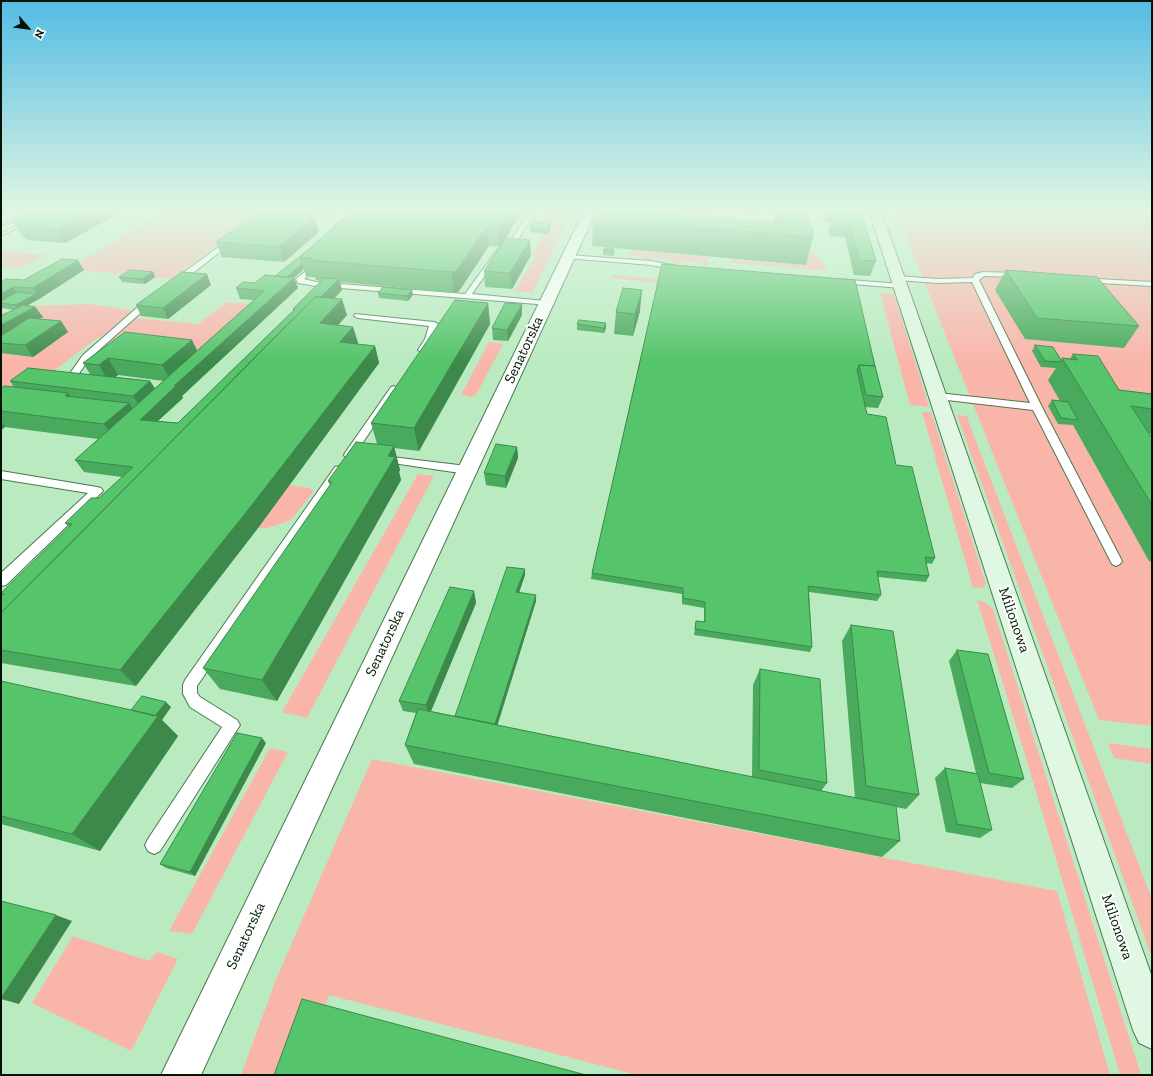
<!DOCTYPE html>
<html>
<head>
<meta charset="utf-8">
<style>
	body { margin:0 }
	#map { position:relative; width:1153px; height:1076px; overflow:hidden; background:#baebc0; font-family:"Zilla Slab",serif }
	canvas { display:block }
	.frame { position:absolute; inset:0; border:2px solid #031305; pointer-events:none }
	.north { position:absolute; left:8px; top:8px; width:40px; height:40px; -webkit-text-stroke:3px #fafffa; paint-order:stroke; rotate:118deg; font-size:11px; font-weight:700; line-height:16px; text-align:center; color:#031305 }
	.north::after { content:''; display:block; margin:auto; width:14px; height:18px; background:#031305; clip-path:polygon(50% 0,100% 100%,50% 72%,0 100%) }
</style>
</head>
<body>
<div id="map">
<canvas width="1153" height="1076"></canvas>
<div class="frame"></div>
<div class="north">N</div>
</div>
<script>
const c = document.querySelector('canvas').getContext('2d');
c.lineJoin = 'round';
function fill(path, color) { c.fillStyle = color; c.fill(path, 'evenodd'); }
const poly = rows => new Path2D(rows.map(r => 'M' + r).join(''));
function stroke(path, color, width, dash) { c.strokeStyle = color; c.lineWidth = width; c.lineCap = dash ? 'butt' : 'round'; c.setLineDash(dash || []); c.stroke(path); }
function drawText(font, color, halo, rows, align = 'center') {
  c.font = font + ' "Zilla Slab",serif'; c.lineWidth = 4; c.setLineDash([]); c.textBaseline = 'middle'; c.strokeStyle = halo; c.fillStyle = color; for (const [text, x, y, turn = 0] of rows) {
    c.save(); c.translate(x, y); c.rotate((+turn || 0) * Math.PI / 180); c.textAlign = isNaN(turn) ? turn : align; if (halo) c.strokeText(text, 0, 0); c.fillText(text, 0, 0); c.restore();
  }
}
const green = poly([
	[165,211,264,211,171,279,68,269],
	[320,211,343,213,333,220,304,224],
	[538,211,574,211,532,293,515,291,536,255,532,254,543,236,533,235,535,232,551,234,555,228,540,226,547,213],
	[666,211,715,211,715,215,695,214,694,218,688,217,689,214,670,212,665,216],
	[718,211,762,212,762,215,720,213],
	[896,211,1152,211,1152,726,1099,720],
	[630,249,708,257,707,266,703,267,703,263,681,261,680,265,673,265,673,260,654,257,652,261,644,261,644,257,628,255],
	[801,250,811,251,824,264,826,271,733,263,732,259,805,265],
	[2,251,46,255,22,268,1,266,1,252],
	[613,275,659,279,658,283,611,278],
	[880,293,894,294,929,407,910,405],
	[227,302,263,305,207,353,114,343,101,337,97,338,13,402,18,403,1,415,1,312,22,312,32,306,89,304,145,312,137,318,198,324],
	[489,342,503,344,476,395,471,397,461,395],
	[922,412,931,412,986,584,982,588,973,588],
	[957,415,967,416,968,420,1152,899,1152,958],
	[418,474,434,476,307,718,282,712],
	[289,485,310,488,314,491,295,515,289,521,267,528,258,528],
	[977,600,984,602,993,609,1141,1075,1120,1075,1026,758],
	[1108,743,1152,749,1152,764,1114,758],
	[270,748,288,752,192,934,169,931],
	[372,759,1057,891,1110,1075,637,1075,329,995,298,1075,241,1075,275,982],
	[73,936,149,961,157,952,178,959,131,1051,32,1003]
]);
const lane = poly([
	[530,211,536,211,513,247,501,252,472,294,546,301,549,301,549,305,316,286,298,283,296,279,318,261,321,261,321,265,304,279,316,282,465,294,497,250,508,245,530,211],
	[230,239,235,240,179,284,173,284,173,280,230,239],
	[568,255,651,261,677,266,681,268,677,270,651,265,566,258,566,256,568,255],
	[983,272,1019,273,1023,275,1019,277,984,276,979,280,1042,407,1122,561,1120,564,1116,566,1112,564,1033,410,938,399,933,396,938,393,1030,403,972,282,937,283,898,280,894,278,898,276,937,279,973,278,975,274,983,272],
	[1080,278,1152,282,1152,286,1083,282,1080,282,1080,278],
	[837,279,901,284,905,286,901,288,840,283,837,283,837,279],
	[147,299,150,299,154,301,89,359,76,378,70,378,68,376,83,355,147,299],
	[355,314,434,322,438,324,433,339,425,352,422,353,418,350,425,339,429,326,358,318,354,316,355,314],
	[394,386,399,389,353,457,345,457,344,455,345,453,391,387,394,386],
	[383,456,467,466,471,467,472,470,471,473,467,474,379,461,378,459,379,457,383,456],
	[339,466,343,467,344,470,343,473,197,686,197,693,200,697,237,720,240,725,160,851,154,854,148,851,145,845,148,839,222,727,190,707,183,694,183,685,185,680,335,467,339,466],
	[1,471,97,487,101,488,103,491,6,585,1,586,1,573,88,493,1,479,1,471]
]);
const street = poly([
	[584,211,596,211,201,1075,161,1075,584,211]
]);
const secondary = poly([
	[34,211,49,211,47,213,1,236,1,227,34,211],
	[869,211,881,211,1152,977,1152,1049,1139,1043,1133,1030,869,211]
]);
const tram = poly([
	[1,233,46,211]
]);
const wall = poly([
	[41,211,123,211,65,243,28,240,22,236,13,222],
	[268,211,319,211,312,217,314,217,319,232,284,262,222,257,216,242,269,214],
	[352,211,522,211,522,212,515,223,514,223,514,225,505,239,531,255,512,289,485,287,484,271,499,247,489,246,459,291,454,293,340,282,342,290,334,299,347,315,338,325,353,327,358,343,357,344,375,346,379,363,258,528,136,686,1,663,1,596,3,595,1,593,69,527,65,523,99,498,122,477,84,472,75,460,98,439,5,427,1,430,1,411,14,387,10,381,90,374,83,363,125,332,197,351,254,300,240,299,236,288,255,283,275,276,304,253],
	[304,269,306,277,315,277,316,280,321,281,293,309,293,311,178,423,158,421,183,398,182,396,298,288,294,278],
	[118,375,164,381,155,388,150,381,116,377],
	[597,211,665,211,665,212,675,213,675,215,774,222,774,220,775,212,743,211,807,211,809,227,813,237,806,265,592,246,593,219],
	[826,211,861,211,876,261,870,276,854,275,845,237,830,236,828,233,830,226,829,222,824,222,824,219],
	[530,227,551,229,548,234,530,232],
	[614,249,614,256,603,255,603,250],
	[662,264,875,366,883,397,878,408,865,407,867,414,896,465,935,558,932,564,926,563,929,576,926,582,878,577,881,595,877,601,809,592,812,647,810,652,694,635,696,621,704,622,704,608,682,604,682,594,591,579,592,573],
	[84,270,39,299,28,305,35,307,43,317,40,319,61,321,68,332,33,357,1,353,1,316,14,310,2,308,1,309,1,282,24,280],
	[1006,270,1139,326,1124,348,1025,339,995,290],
	[153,272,155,277,145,284,122,282,119,277],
	[211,285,168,319,141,316,136,305],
	[378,293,413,295,408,301,379,298],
	[488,303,490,324,419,451,394,448,400,470,399,472,401,480,277,701,220,689,203,668,330,485,328,481,377,444,371,423],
	[640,311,633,336,614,334,616,312],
	[522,315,508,341,493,340,492,328],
	[606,323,606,328,604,333,577,330,577,324],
	[1035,345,1061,360,1062,358,1070,359,1073,354,1119,390,1152,394,1152,434,1149,433,1152,438,1152,562,1149,561,1073,425,1058,424,1048,406,1052,400,1060,401,1048,380,1056,368,1041,367,1032,351],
	[517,447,518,458,506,488,486,485,484,473],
	[525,569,525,575,519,593,536,601,497,725,752,777,753,685,760,669,827,783,821,791,855,798,842,641,851,625,919,795,906,809,896,807,900,841,882,857,414,764,405,745,416,713,403,711,399,701,474,591,476,603,431,711,455,716],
	[957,650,1024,779,1012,788,980,783,992,830,980,838,946,832,935,778,945,768,976,773,949,661],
	[1,681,131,710,171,707,162,720,178,736,100,851,1,824],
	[266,743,195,876,166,868,160,864]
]);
const shadedWall = poly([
	[1,211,12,211,1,216],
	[90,211,123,211,65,243,57,229],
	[302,211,319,211,305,223],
	[510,211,513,211,514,225,500,247,498,228],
	[514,211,522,211,522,212,515,223],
	[314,217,319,232,284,262,279,247],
	[550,224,551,229,548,234,548,229],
	[487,227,489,246,459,291,454,293,451,272],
	[530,240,531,255,512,289,510,273],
	[78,260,84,270,39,299,33,288],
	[302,264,304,269,284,286,282,281],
	[153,272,155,277,145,284,142,279],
	[207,274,211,285,168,319,163,308],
	[294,278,298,288,182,396,183,398,147,431,140,420,174,386],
	[339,279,342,290,189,450,1,624],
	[13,287,20,297,1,303,1,294],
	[412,290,413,295,408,301,407,296],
	[642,290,640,311,633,336,635,314],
	[36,294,39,299,19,310,16,305],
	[342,299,347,315,325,340,320,323],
	[488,303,490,324,419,451,414,428],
	[522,304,522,315,508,341,507,330],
	[35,307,43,317,1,340,1,325],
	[61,321,68,332,33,357,25,345],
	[606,323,606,328,604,333,604,328],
	[353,327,358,343,345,359,340,342],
	[192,340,200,356,172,382,162,365],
	[375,346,379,363,258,528,136,686,120,670],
	[108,358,118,375,109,382,99,365],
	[150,381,160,398,144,413,133,396],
	[68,393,80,410,65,396],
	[129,403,140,420,116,441,104,424],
	[1,421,5,427,1,430],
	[394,446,400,470,399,472,401,480,277,701,262,680],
	[517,447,518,458,506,488,505,476],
	[525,569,525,575,517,598,516,592],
	[474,591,476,603,429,716,426,705],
	[536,595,536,601,496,730,494,725],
	[166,702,171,707,162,720,178,736,100,851,72,834,155,716],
	[262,738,266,743,195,876,190,872],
	[56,915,72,921,19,1004,1,999,1,998]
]);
const building = poly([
	[41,211,90,211,57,229,19,225,13,222,17,218,30,212,41,211],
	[352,211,510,211,498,228,487,227,456,271,451,272,309,260,312,258,300,257,352,211],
	[597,211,637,211,675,213,675,215,690,216,691,215,784,223,784,215,780,215,780,211,807,211,809,227,812,227,813,237,593,219,597,211],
	[834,211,861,211,876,261,859,260,850,223,834,222,832,218,835,219,834,211],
	[257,213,314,217,279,247,216,242,257,213],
	[344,217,345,217,334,227,333,227,344,217],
	[533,222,550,224,548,229,530,227,533,222],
	[506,238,530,240,510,273,484,271,506,238],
	[605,248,614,249,614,251,603,250,605,248],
	[304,253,300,257,302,264,287,277,275,276,304,253],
	[62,259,78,260,33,288,13,287,1,294,1,282,6,279,24,280,62,259],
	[662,264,855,280,875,366,859,365,857,370,867,414,886,417,896,465,912,467,935,558,925,557,929,576,877,571,881,595,808,586,812,647,695,629,696,621,705,622,705,602,683,598,683,588,592,573,662,264],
	[130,270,153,272,142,279,119,277,130,270],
	[1006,270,1097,277,1139,326,1037,318,1006,270],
	[182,272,207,274,163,308,136,305,182,272],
	[265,275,294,278,174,386,176,386,140,420,178,423,295,309,293,309,324,278,339,279,321,297,315,297,1,613,1,596,4,594,1,593,72,524,65,523,91,498,99,498,133,467,75,460,264,291,236,288,243,282,255,283,265,275],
	[383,287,412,290,407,296,378,293,383,287],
	[623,288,642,290,635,314,616,312,623,288],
	[17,292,36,294,16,305,1,303,1,301,17,292],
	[315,297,342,299,320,323,353,327,340,342,375,346,248,510,120,670,1,650,1,613,315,297],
	[455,300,488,303,414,428,371,423,455,300],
	[505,303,522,304,507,330,492,328,505,303],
	[23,305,35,307,1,325,1,316,23,305],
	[29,318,61,321,25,345,1,343,1,336,29,318],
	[579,320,606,323,604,328,577,324,579,320],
	[125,332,192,340,162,365,108,358,99,365,83,363,125,332],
	[1035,345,1053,347,1061,360,1060,362,1045,361,1035,345],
	[1073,354,1098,356,1119,390,1152,394,1152,409,1131,406,1152,438,1152,505,1062,358,1078,360,1073,354],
	[859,365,875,366,883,397,866,395,859,365],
	[28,368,150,381,133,396,10,381,28,368],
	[5,386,68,393,65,396,129,403,104,424,1,411,1,388,5,386],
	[1052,400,1068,402,1078,420,1061,418,1052,400],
	[356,442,394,446,388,456,395,457,262,680,203,668,332,482,328,481,356,442],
	[496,444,517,447,505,476,484,473,496,444],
	[507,567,525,569,516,592,536,595,495,724,455,716,507,567],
	[450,587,474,591,426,705,399,701,450,587],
	[851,625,893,631,919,795,866,786,851,625],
	[957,650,988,654,1024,779,989,773,957,650],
	[760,669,820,679,827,783,759,770,760,669],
	[1,681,158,716,72,834,1,816,1,681],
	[142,696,166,702,155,716,131,710,142,696],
	[418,709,896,806,900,841,405,745,418,709],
	[237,733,262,738,190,872,160,864,237,733],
	[945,768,978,774,992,830,957,824,945,768],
	[1,901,56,915,1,998,1,901],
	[302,999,586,1075,274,1075,302,999]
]);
const streetNames = [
	["Senatorska",524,350,-65],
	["Milionowa",1014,620,71],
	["Senatorska",385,643,-65],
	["Milionowa",1117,927,71],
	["Senatorska",246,936,-65]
];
fill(green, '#fab5ab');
stroke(lane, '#4c7852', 2);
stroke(street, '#4c7852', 2);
stroke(secondary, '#4c7852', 2);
fill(lane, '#fff');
fill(street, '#fff');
fill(secondary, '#e0f7e3');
stroke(tram, '#425e46', 1);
fill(wall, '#49a95c');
fill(shadedWall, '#3c894b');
fill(building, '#55c46b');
stroke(building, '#3c894b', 1);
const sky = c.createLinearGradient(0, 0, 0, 362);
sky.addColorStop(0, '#52bce4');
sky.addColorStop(0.58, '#e0f6e3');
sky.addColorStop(1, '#e0f6e300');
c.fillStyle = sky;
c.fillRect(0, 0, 1153, 362);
drawText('15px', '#031305', '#fafffa', streetNames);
</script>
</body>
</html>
